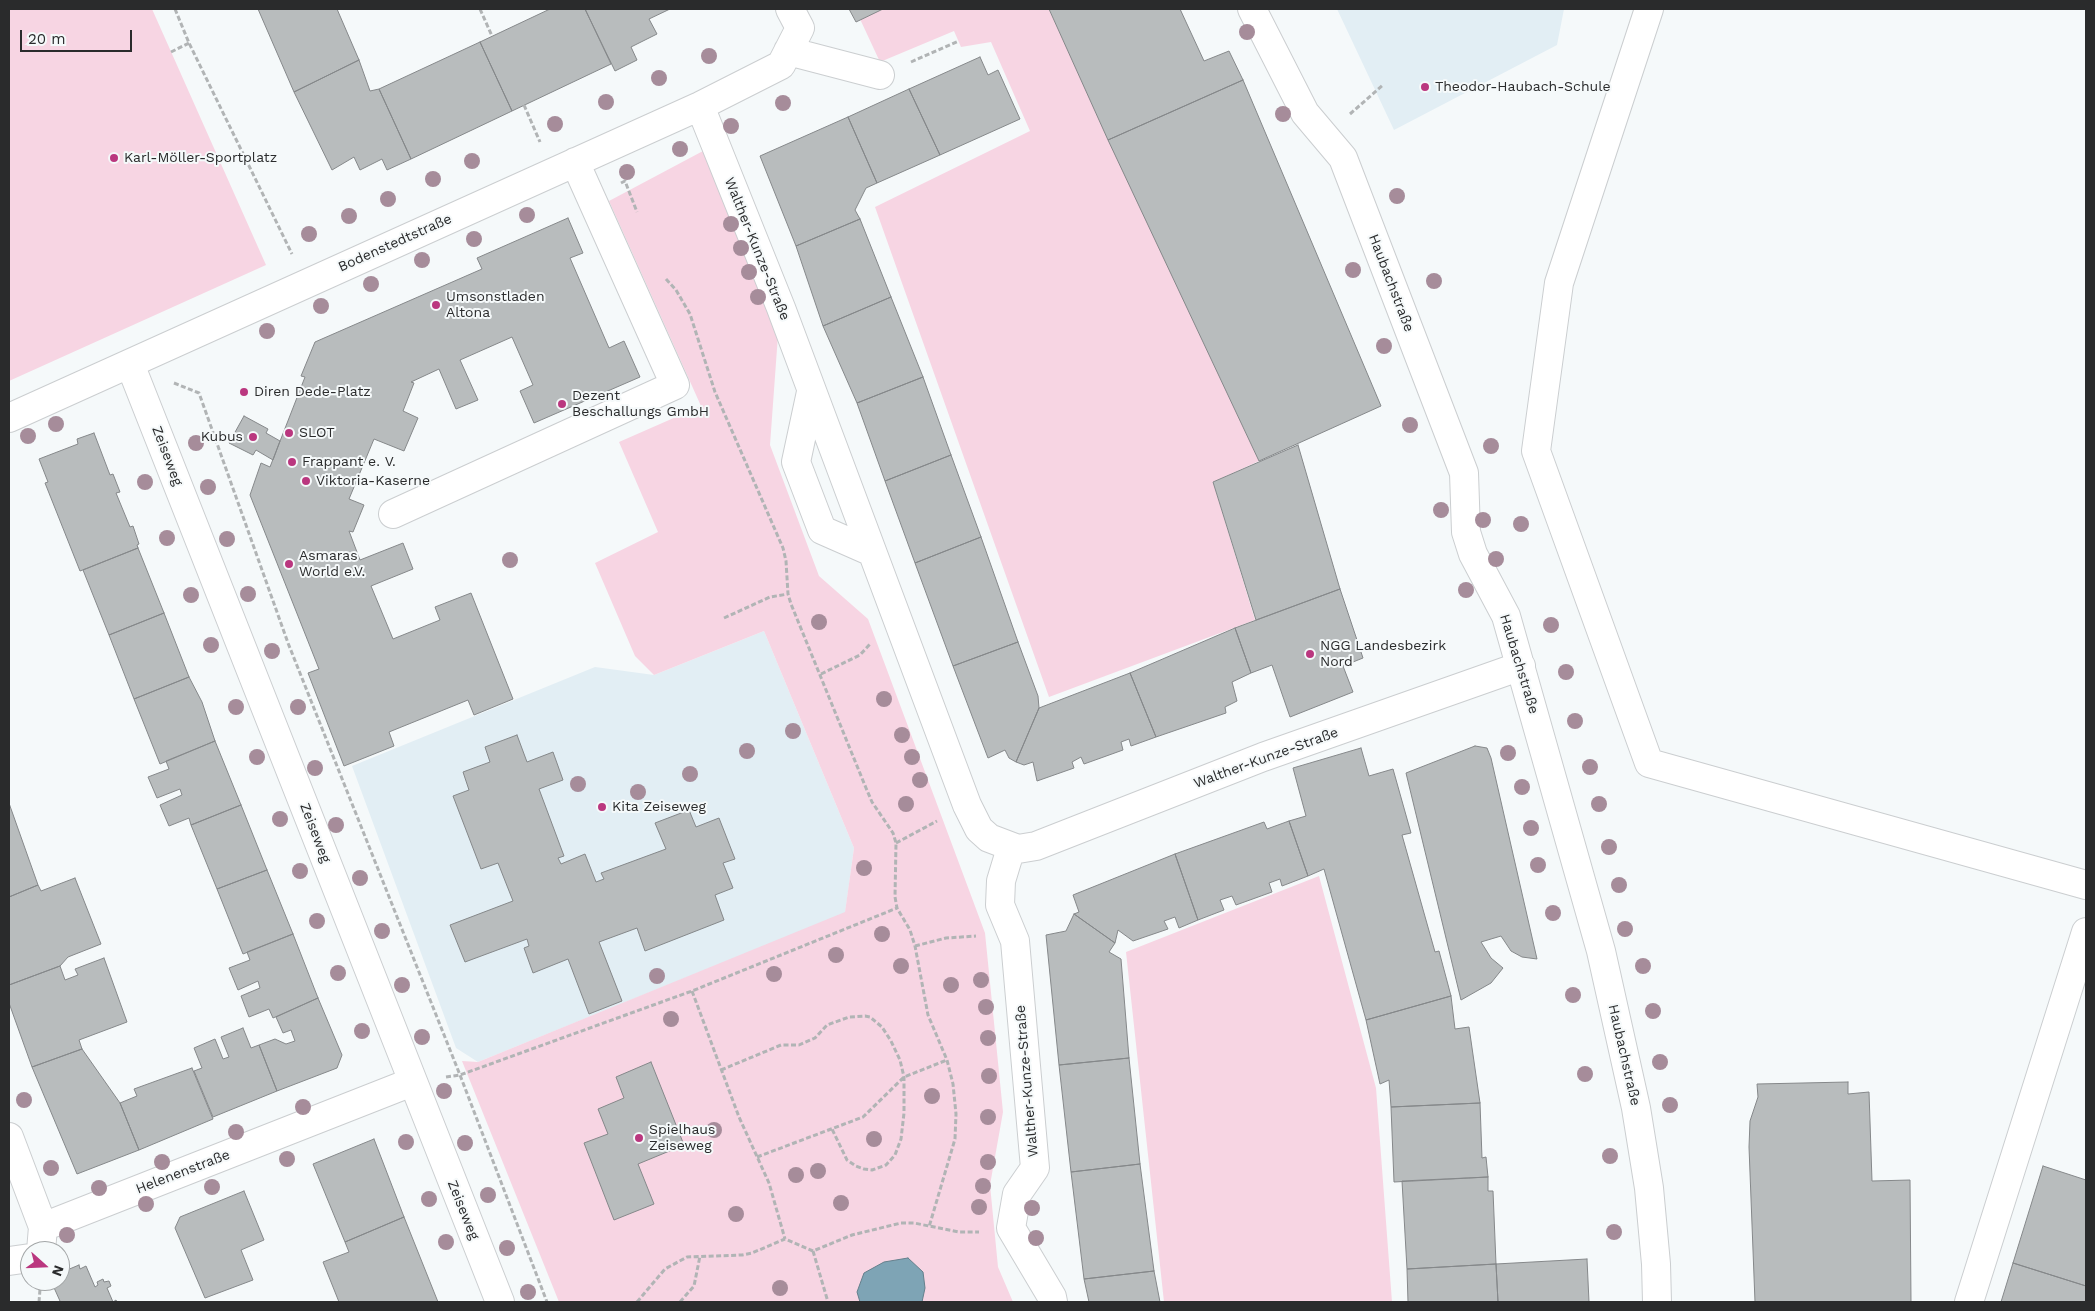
<!DOCTYPE html>
<html>
<head>
<meta charset="utf-8">
<style>
	body { margin:0 }
	#map { position:relative; width:2095px; height:1311px; overflow:hidden; background:#f5f9fa; font-family:"Work Sans",sans-serif }
	canvas { display:block }
	.frame { position:absolute; inset:0; border:10px solid #2a2b2c; pointer-events:none }
	.north { position:absolute; left:20px; top:1241px; width:50px; height:50px; box-sizing:border-box; background:#f5f9fa; border:1px solid #a4a7a8; border-radius:50%; rotate:110deg; font-size:14px; font-weight:700; line-height:20px; text-align:center; color:#2a2b2c }
	.north::after { content:''; display:block; margin:auto; width:18px; height:22px; background:#ba377f; clip-path:polygon(50% 0,100% 100%,50% 72%,0 100%) }
	.scale { position:absolute; left:20px; top:30px; width:112px; height:22px; box-sizing:border-box; border:2px solid #2a2b2c; border-top:0; padding-left:6px; font-size:15px; line-height:18px; white-space:nowrap; color:#2a2b2c; -webkit-text-stroke:4px #f5f9fa; paint-order:stroke }
</style>
</head>
<body>
<div id="map">
<canvas width="2095" height="1311"></canvas>
<div class="frame"></div>
<div class="north">N</div>
<div class="scale">20 m</div>
</div>
<script>
const c = document.querySelector('canvas').getContext('2d');
c.lineJoin = 'round';
function fill(path, color) { c.fillStyle = color; c.fill(path, 'evenodd'); }
const poly = rows => new Path2D(rows.map(r => 'M' + r).join(''));
function stroke(path, color, width, dash) { c.strokeStyle = color; c.lineWidth = width; c.lineCap = dash ? 'butt' : 'round'; c.setLineDash(dash || []); c.stroke(path); }
function drawText(font, color, halo, rows, align = 'center') {
  c.font = font + ' "Work Sans",sans-serif'; c.lineWidth = 4; c.setLineDash([]); c.textBaseline = 'middle'; c.strokeStyle = halo; c.fillStyle = color; for (const [text, x, y, turn = 0] of rows) {
    c.save(); c.translate(x, y); c.rotate((+turn || 0) * Math.PI / 180); c.textAlign = isNaN(turn) ? turn : align; if (halo) c.strokeText(text, 0, 0); c.fillText(text, 0, 0); c.restore();
  }
}
const built = poly([
	[1337,9,1564,9,1557,45,1394,130],
	[764,631,854,848,845,913,478,1062,456,1048,352,766,595,667,654,675]
]);
const green = poly([
	[9,9,152,9,266,265,9,381],
	[883,9,1049,9,1259,461,1213,482,1255,620,1049,697,875,207,1030,131,991,42,961,47,954,31,880,62,860,19],
	[703,151,778,335,770,445,819,576,868,619,985,933,1003,1112,990,1185,998,1267,1013,1302,559,1302,462,1061,478,1062,845,912,854,848,764,631,654,675,635,656,595,563,658,532,619,442,701,406,609,201],
	[1319,876,1376,1088,1392,1302,1164,1302,1126,952]
]);
const water = poly([
	[908,1258,923,1272,925,1288,922,1302,860,1302,857,1292,864,1273,884,1262,908,1258]
]);
const building = poly([
	[258,9,337,9,359,60,294,92,258,9],
	[550,9,585,9,611,64,512,111,480,42,550,9],
	[585,9,670,9,649,19,657,34,631,47,637,60,615,71,585,9],
	[849,9,883,9,856,22,849,9],
	[1049,9,1180,9,1204,61,1229,51,1243,80,1108,140,1049,9],
	[480,42,512,111,411,159,379,89,480,42],
	[980,57,988,75,998,70,1020,119,940,155,909,89,980,57],
	[359,60,370,91,379,89,411,159,387,170,382,159,360,170,354,157,332,170,294,92,359,60],
	[1243,80,1381,406,1259,461,1108,140,1243,80],
	[909,89,940,155,877,183,848,117,909,89],
	[848,117,877,183,866,188,855,210,860,219,796,246,760,156,848,117],
	[568,218,583,253,570,258,609,348,624,341,640,377,534,423,520,391,533,385,512,337,460,360,478,400,456,409,439,369,411,382,414,383,403,411,418,418,404,451,374,439,349,499,364,505,353,532,349,531,360,560,403,543,413,569,371,586,393,639,440,620,435,607,471,593,513,699,474,715,468,700,389,732,394,746,344,766,308,673,319,669,250,495,261,463,270,467,305,377,301,376,315,342,482,269,477,258,568,218],
	[860,219,891,297,823,326,796,246,860,219],
	[891,297,923,377,857,403,823,326,891,297],
	[923,377,951,455,885,481,857,403,923,377],
	[244,416,268,429,266,433,280,441,273,460,256,450,253,455,229,443,244,416],
	[94,433,110,475,113,474,120,492,116,493,130,527,133,526,139,544,137,545,138,548,80,571,45,483,48,482,39,459,78,444,77,439,94,433],
	[1298,445,1340,589,1256,620,1213,482,1298,445],
	[951,455,981,537,915,563,885,481,951,455],
	[981,537,1018,642,953,666,915,563,981,537],
	[138,548,164,613,109,635,83,570,138,548],
	[1340,589,1363,658,1343,666,1353,692,1290,717,1272,665,1251,673,1235,628,1340,589],
	[164,613,189,677,134,699,109,635,164,613],
	[1235,628,1251,673,1232,682,1237,701,1225,707,1226,713,1156,737,1130,673,1235,628],
	[1018,642,1038,696,1039,708,1016,762,1009,758,1005,750,988,758,953,666,1018,642],
	[1130,673,1156,737,1131,746,1129,739,1121,742,1123,750,1084,764,1081,757,1072,762,1074,768,1037,781,1033,762,1024,765,1016,762,1039,708,1130,673],
	[189,677,202,702,215,741,160,764,134,699,189,677],
	[517,735,527,762,553,752,563,780,539,789,564,856,558,858,561,864,585,854,596,882,604,879,601,873,666,849,655,823,689,810,696,827,719,818,735,859,723,863,733,888,715,895,724,920,645,951,637,928,599,942,622,1001,589,1014,568,959,533,973,524,948,529,946,527,939,465,962,450,925,513,901,498,863,481,869,453,796,469,790,463,772,490,762,485,747,517,735],
	[215,741,241,805,191,825,189,818,169,826,160,805,182,795,180,789,157,798,148,777,169,769,166,761,215,741],
	[1475,746,1487,748,1491,758,1537,959,1522,957,1511,951,1501,936,1481,942,1491,958,1503,968,1491,983,1461,1000,1406,773,1475,746],
	[1361,748,1369,776,1393,769,1411,833,1402,835,1435,952,1439,951,1451,996,1366,1020,1324,869,1308,876,1289,821,1306,816,1293,768,1361,748],
	[241,805,267,870,217,889,191,825,241,805],
	[10,806,38,885,9,897,9,807,10,806],
	[1289,821,1308,876,1282,886,1280,879,1269,883,1272,892,1236,905,1232,896,1220,900,1224,910,1198,920,1175,854,1264,822,1267,829,1289,821],
	[1175,854,1198,920,1179,928,1175,917,1164,921,1168,929,1133,941,1118,930,1115,943,1074,914,1079,912,1073,895,1175,854],
	[267,870,293,934,243,954,217,889,267,870],
	[75,878,101,944,68,957,60,966,9,985,9,897,38,885,41,891,75,878],
	[1074,914,1115,943,1109,952,1121,959,1129,1058,1059,1065,1046,935,1066,931,1074,914],
	[293,934,318,998,273,1018,269,1009,249,1017,241,996,260,988,258,981,238,990,229,968,250,960,247,952,293,934],
	[104,958,127,1022,79,1040,82,1049,32,1067,9,1003,9,985,60,966,65,980,78,975,75,969,104,958],
	[1451,996,1455,1029,1469,1027,1480,1103,1391,1107,1389,1080,1380,1084,1366,1020,1451,996],
	[318,998,342,1055,337,1068,277,1091,259,1045,275,1039,286,1044,295,1041,291,1030,283,1033,276,1017,318,998],
	[243,1028,251,1048,259,1045,277,1091,213,1117,194,1071,202,1068,194,1048,215,1039,223,1059,229,1057,221,1037,243,1028],
	[82,1049,120,1103,139,1150,77,1174,32,1067,82,1049],
	[1129,1058,1140,1164,1071,1172,1059,1065,1129,1058],
	[651,1062,684,1145,638,1164,654,1204,614,1220,584,1143,608,1134,598,1109,624,1098,616,1077,651,1062],
	[192,1068,213,1119,139,1150,120,1103,137,1096,134,1089,192,1068],
	[1848,1082,1848,1094,1869,1092,1872,1181,1910,1180,1911,1302,1755,1302,1749,1147,1750,1121,1758,1097,1757,1084,1848,1082],
	[1480,1103,1482,1158,1486,1157,1488,1177,1394,1182,1391,1107,1480,1103],
	[374,1139,404,1217,345,1242,313,1164,374,1139],
	[1140,1164,1154,1271,1084,1279,1071,1172,1140,1164],
	[2043,1166,2086,1180,2086,1286,2013,1263,2043,1166],
	[1488,1177,1488,1191,1493,1191,1496,1264,1407,1269,1402,1181,1488,1177],
	[244,1191,264,1240,241,1250,253,1280,205,1298,175,1228,180,1217,244,1191],
	[404,1217,438,1302,339,1302,323,1262,349,1252,345,1242,404,1217],
	[1587,1259,1589,1302,1498,1302,1496,1264,1587,1259],
	[2013,1263,2086,1286,2086,1302,2001,1302,2013,1263],
	[1496,1264,1498,1302,1408,1302,1407,1269,1496,1264],
	[79,1265,80,1269,86,1266,95,1287,98,1285,97,1282,103,1279,104,1282,109,1281,111,1286,107,1288,113,1302,116,1300,117,1302,58,1302,60,1301,51,1281,60,1281,60,1273,79,1265],
	[1154,1271,1160,1302,1089,1302,1084,1279,1154,1271]
]);
const path = poly([
	[175,9,189,43,292,254],
	[480,9,492,36],
	[171,52,189,43],
	[911,62,959,41],
	[524,105,540,142],
	[1350,114,1383,85],
	[621,183,625,181,637,212],
	[666,279,676,290,690,314,715,392,783,548,786,561,788,594,791,604,866,788,872,802,893,833,896,843,895,897,897,908,910,930,915,946,928,1015,947,1060,953,1084,956,1114,955,1139,929,1227],
	[174,383,199,393,288,643,460,1075,547,1302],
	[724,618,770,597,788,594],
	[821,674,860,655,871,643],
	[896,843,937,821],
	[915,946,946,938,976,936],
	[692,991,739,1117,769,1183,785,1239],
	[721,1070,781,1045,799,1045,815,1038,827,1025,849,1017,865,1016,870,1017,882,1027,891,1041,900,1060,904,1077,904,1113,901,1139,895,1155,886,1165,872,1170,864,1169,856,1166,847,1160,832,1129],
	[446,1077,460,1075,692,991,897,908],
	[757,1157,863,1117,904,1077,947,1060],
	[813,1251,828,1302],
	[39,1302,40,1289],
	[637,1302,665,1269,687,1257,742,1255,752,1253,785,1239,813,1251,852,1235,901,1223,914,1223,959,1232,979,1232],
	[680,1302,694,1286,700,1256]
]);
const minor = poly([
	[1252,9,1305,113,1343,158,1464,473,1466,532,1473,554,1506,616,1601,951,1636,1108,1649,1188,1656,1264,1657,1302],
	[1649,9,1559,283,1536,451,1649,763,2086,885],
	[788,51,880,75],
	[700,106,781,308,967,805,979,829,989,838,1018,849,1036,846,1263,757,1521,666],
	[130,364,500,1302],
	[811,392,796,462,822,530,872,552],
	[9,418,700,106,781,65,800,28,790,9],
	[393,514,675,385,575,162],
	[1011,848,1001,881,1000,905,1015,941,1035,1168,1017,1194,1011,1228,1052,1297,1053,1302],
	[9,1137,43,1227,41,1251],
	[43,1227,412,1082],
	[9,1261,30,1258],
	[1969,1302,2086,932]
]);
const trees = [
	[1247,32],
	[709,56],
	[659,78],
	[606,102],
	[783,103],
	[1283,114],
	[555,124],
	[731,126],
	[680,149],
	[472,161],
	[627,172],
	[433,179],
	[1397,196],
	[388,199],
	[527,215],
	[349,216],
	[731,224],
	[309,234],
	[474,239],
	[741,248],
	[422,260],
	[1353,270],
	[749,272],
	[1434,281],
	[371,284],
	[758,297],
	[321,306],
	[267,331],
	[1384,346],
	[56,424],
	[1410,425],
	[28,436],
	[196,443],
	[1491,446],
	[145,482],
	[208,487],
	[1441,510],
	[1483,520],
	[1521,524],
	[167,538],
	[227,539],
	[1496,559],
	[510,560],
	[1466,590],
	[248,594],
	[191,595],
	[819,622],
	[1551,625],
	[211,645],
	[272,651],
	[1566,672],
	[884,699],
	[236,707],
	[298,707],
	[1575,721],
	[793,731],
	[902,735],
	[747,751],
	[1508,753],
	[257,757],
	[912,757],
	[1590,767],
	[315,768],
	[690,774],
	[920,780],
	[578,784],
	[1522,787],
	[638,792],
	[906,804],
	[1599,804],
	[280,819],
	[336,825],
	[1531,828],
	[1609,847],
	[1538,865],
	[864,868],
	[300,871],
	[360,878],
	[1619,885],
	[1553,913],
	[317,921],
	[1625,929],
	[382,931],
	[882,934],
	[836,955],
	[901,966],
	[1643,966],
	[338,973],
	[774,974],
	[657,976],
	[981,980],
	[402,985],
	[951,985],
	[1573,995],
	[986,1007],
	[1653,1011],
	[671,1019],
	[362,1031],
	[422,1037],
	[988,1038],
	[1660,1062],
	[1585,1074],
	[989,1076],
	[444,1091],
	[932,1096],
	[24,1100],
	[1670,1105],
	[303,1107],
	[988,1117],
	[714,1130],
	[236,1132],
	[874,1139],
	[406,1142],
	[465,1143],
	[1610,1156],
	[287,1159],
	[162,1162],
	[988,1162],
	[51,1168],
	[818,1171],
	[796,1175],
	[983,1186],
	[212,1187],
	[99,1188],
	[488,1195],
	[429,1199],
	[841,1203],
	[146,1204],
	[979,1207],
	[1032,1208],
	[736,1214],
	[1614,1232],
	[67,1235],
	[1036,1238],
	[446,1242],
	[507,1248],
	[780,1288],
	[528,1292]
];
const markers = [
	[1425,87,5,"#ba377f"],
	[114,158,5,"#ba377f"],
	[436,305,5,"#ba377f"],
	[244,392,5,"#ba377f"],
	[562,404,5,"#ba377f"],
	[289,433,5,"#ba377f"],
	[253,437,5,"#ba377f"],
	[292,462,5,"#ba377f"],
	[306,481,5,"#ba377f"],
	[289,564,5,"#ba377f"],
	[1310,654,5,"#ba377f"],
	[602,807,5,"#ba377f"],
	[639,1138,5,"#ba377f"]
];
const poiNames = [
	["Theodor-Haubach-Schule",1435,87],
	["Karl-Möller-Sportplatz",124,158],
	["Umsonstladen",446,297],
	["Altona",446,313],
	["Diren Dede-Platz",254,392],
	["Dezent",572,396],
	["Beschallungs GmbH",572,412],
	["SLOT",299,433],
	["Kubus",243,437,"right"],
	["Frappant e. V.",302,462],
	["Viktoria-Kaserne",316,481],
	["Asmaras",299,556],
	["World e.V.",299,572],
	["NGG Landesbezirk",1320,646],
	["Nord",1320,662],
	["Kita Zeiseweg",612,807],
	["Spielhaus",649,1130],
	["Zeiseweg",649,1146]
];
const streetNames = [
	["Bodenstedtstraße",395,243,-24],
	["Walther-Kunze-Straße",757,249,68],
	["Haubachstraße",1391,283,69],
	["Zeiseweg",167,456,69],
	["Haubachstraße",1519,664,73],
	["Walther-Kunze-Straße",1266,758,-20],
	["Zeiseweg",315,833,69],
	["Haubachstraße",1624,1055,77],
	["Walther-Kunze-Straße",1027,1081,-95],
	["Helenenstraße",183,1172,-21],
	["Zeiseweg",463,1210,68]
];
fill(built, '#e2eef4');
fill(green, '#f7d5e3');
fill(water, '#7ea4b5');
stroke(water, '#65808c', 1);
fill(building, '#b8bcbd');
stroke(building, '#85888a', 1);
stroke(minor, '#cbced0', 30);
stroke(path, '#b1b4b5', 3, [5, 2.5]);
stroke(minor, '#fff', 28);
c.fillStyle = '#a68c9a';
for (const [x, y] of trees) { c.beginPath(); c.arc(x, y, 8, 0, 2 * Math.PI); c.fill(); }
for (const [x, y, r, color] of markers) { const dot = new Path2D(); dot.arc(x, y, r, 0, 2 * Math.PI); c.fillStyle = color; c.fill(dot); stroke(dot, '#f5f9fa', 2); }
drawText('14px', '#2a2b2c', '#f5f9fa', poiNames, 'left');
drawText('14px', '#2a2b2c', '#f5f9fa', streetNames);
</script>
</body>
</html>
